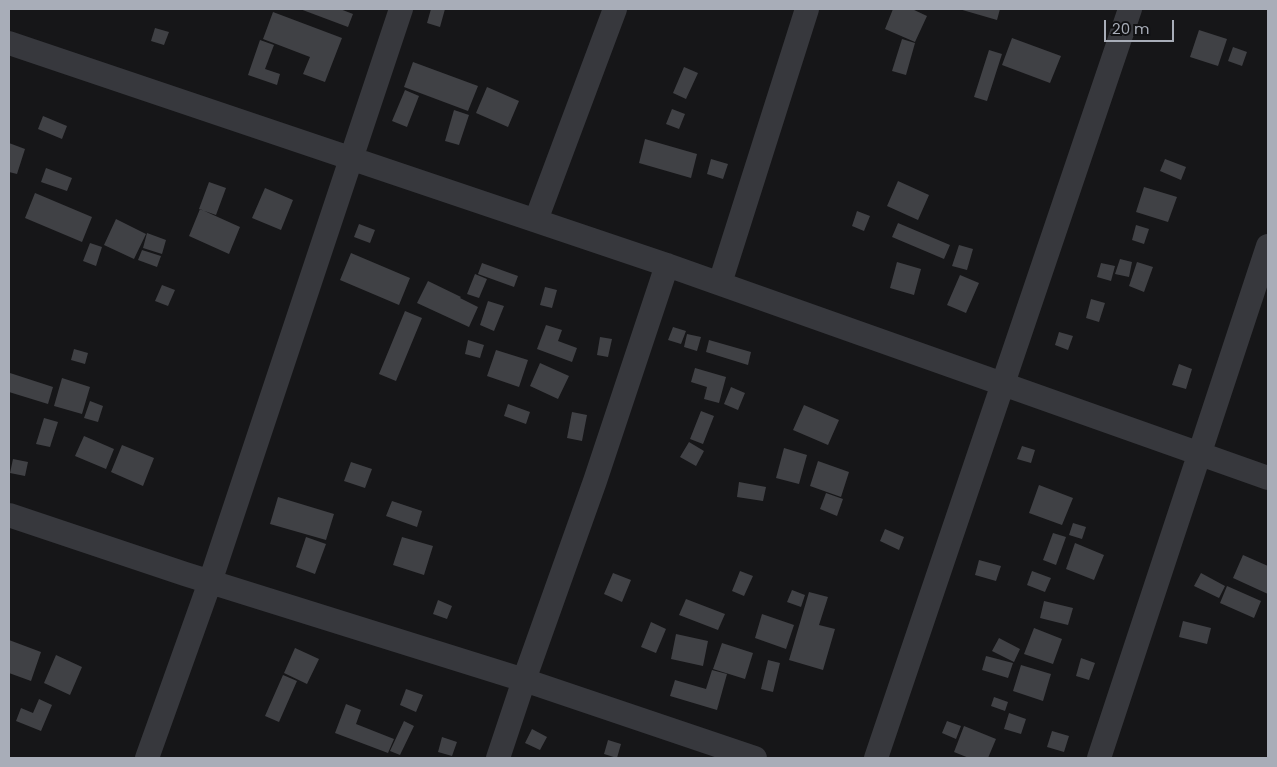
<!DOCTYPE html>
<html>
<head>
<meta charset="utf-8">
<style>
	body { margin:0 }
	#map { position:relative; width:1277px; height:767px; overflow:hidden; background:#161618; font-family:Poppins,sans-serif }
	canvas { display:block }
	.frame { position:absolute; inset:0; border:10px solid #a8adb8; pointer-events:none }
	.scale { position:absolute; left:1104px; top:20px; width:70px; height:22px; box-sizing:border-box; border:2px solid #a8adb8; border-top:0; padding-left:6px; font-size:15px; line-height:18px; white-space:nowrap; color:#a8adb8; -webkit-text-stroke:4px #111113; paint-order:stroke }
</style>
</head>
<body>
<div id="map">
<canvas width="1277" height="767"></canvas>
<div class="frame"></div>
<div class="scale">20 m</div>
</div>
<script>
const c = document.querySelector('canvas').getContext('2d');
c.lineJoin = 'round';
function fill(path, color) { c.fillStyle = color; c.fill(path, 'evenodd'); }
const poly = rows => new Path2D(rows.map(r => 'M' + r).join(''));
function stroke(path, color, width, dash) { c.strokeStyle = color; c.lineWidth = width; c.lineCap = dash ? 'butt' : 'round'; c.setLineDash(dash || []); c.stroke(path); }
const building = poly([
	[300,9,340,9,353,14,348,27],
	[431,9,445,9,440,27,427,23],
	[893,9,912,9,927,16,915,42,885,29],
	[959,9,1000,9,997,20],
	[273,12,342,38,325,82,303,74,310,57,263,39],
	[155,28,169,32,164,45,151,41],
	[1199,30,1227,39,1218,66,1190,57],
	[1012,38,1061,56,1050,83,1002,65],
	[902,39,915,43,906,75,892,71],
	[260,40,274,45,265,69,280,74,277,85,248,75],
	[1233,47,1247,52,1242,66,1228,61],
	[989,50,1002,54,987,101,974,97],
	[413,62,478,86,468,111,404,87],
	[684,67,698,73,686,99,673,93],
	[487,87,519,101,508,127,476,113],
	[405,90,419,96,407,127,392,121],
	[672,109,685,114,679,129,666,124],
	[454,110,469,115,459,145,445,141],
	[43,116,67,126,62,139,38,129],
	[645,139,697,154,691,178,639,163],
	[9,143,25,149,17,174,9,172],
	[711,159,728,164,723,179,707,174],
	[1165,159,1186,167,1181,180,1160,171],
	[46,168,72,178,67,191,41,182],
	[898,181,929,195,918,220,887,206],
	[209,182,226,188,216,215,199,209],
	[1144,187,1177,197,1168,222,1136,212],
	[265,188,293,200,281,230,252,218],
	[35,193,92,217,82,242,25,218],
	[200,209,240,227,229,254,189,236],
	[857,211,870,216,864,231,852,226],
	[116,219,146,234,134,259,104,245],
	[898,223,950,245,944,259,892,237],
	[359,224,375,230,370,243,354,237],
	[1136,225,1149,229,1144,244,1132,240],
	[147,233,166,240,162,254,143,248],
	[90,243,102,247,96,266,83,261],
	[959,245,973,249,967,270,952,266],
	[142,250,161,256,157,267,138,260],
	[351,253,410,278,399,305,340,280],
	[1120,259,1132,262,1129,277,1115,274],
	[897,262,921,269,914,295,890,288],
	[1137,262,1153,267,1144,292,1129,286],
	[482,263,518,276,514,287,478,274],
	[1101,263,1115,266,1111,281,1097,277],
	[475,274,487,279,479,298,467,294],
	[960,275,979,283,966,313,947,305],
	[428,281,461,297,460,298,478,307,469,327,417,303],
	[162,285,175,290,168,306,155,301],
	[545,287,557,290,552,308,540,305],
	[1091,299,1105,303,1099,322,1086,318],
	[488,301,504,306,494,331,480,325],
	[405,311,422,318,396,381,379,374],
	[546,325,562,330,558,341,577,348,572,362,537,349],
	[673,327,686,331,681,344,668,340],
	[1059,332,1073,336,1068,350,1055,345],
	[687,334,701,337,697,351,684,347],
	[600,337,612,339,608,357,597,355],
	[468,340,484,345,480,358,465,354],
	[709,340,751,352,748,365,706,352],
	[74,349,88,353,85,364,71,360],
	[496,350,528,360,519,387,487,376],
	[540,363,569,376,558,399,530,386],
	[1179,364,1192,369,1186,389,1172,385],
	[695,368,726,377,719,403,704,399,707,387,691,382],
	[10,373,53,387,48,404,9,392],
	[62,378,90,387,82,414,54,406],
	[731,387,745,393,738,410,724,404],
	[90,401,103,406,98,422,84,418],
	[508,404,530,412,526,424,504,416],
	[804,405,839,420,828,445,793,430],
	[701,411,714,416,703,444,690,439],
	[572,412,587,415,582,441,567,438],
	[44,418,58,422,50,447,36,444],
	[84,436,114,449,106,469,75,456],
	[689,442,704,451,696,466,680,457],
	[122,445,154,458,143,486,111,472],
	[1022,446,1035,450,1031,463,1017,459],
	[784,448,807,455,799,484,776,478],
	[13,459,28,462,25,476,10,473],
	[818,461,849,472,841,497,810,486],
	[351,462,372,469,365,488,344,481],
	[739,482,766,487,763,501,737,497],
	[1039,485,1073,498,1062,525,1029,513],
	[826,493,843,499,837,516,820,509],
	[278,497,334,514,326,540,270,524],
	[392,501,422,511,417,527,386,516],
	[1073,523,1086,527,1082,539,1069,535],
	[885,529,904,537,899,550,880,541],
	[1053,533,1066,537,1056,565,1043,560],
	[306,537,326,544,315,574,296,567],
	[402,537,433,546,424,575,393,565],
	[1075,543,1104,555,1094,580,1066,569],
	[1243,555,1268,566,1268,594,1233,578],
	[979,560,1001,566,996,581,975,575],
	[740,571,753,576,744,596,732,591],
	[1032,571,1051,578,1045,592,1027,585],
	[613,573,631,580,622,602,604,594],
	[1201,573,1225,586,1219,598,1194,586],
	[1227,586,1261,601,1254,618,1220,603],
	[792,590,805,595,801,607,787,602],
	[809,592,828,597,819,625,835,629,823,670,789,660],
	[686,599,725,614,718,630,679,615],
	[438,600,452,606,447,619,433,614],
	[1044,601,1073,608,1068,625,1040,618],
	[762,614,794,625,786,649,755,638],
	[1183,621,1211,628,1207,644,1179,637],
	[651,622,666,629,656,653,641,647],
	[1034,628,1062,639,1053,664,1024,654],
	[676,634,708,641,703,666,671,659],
	[999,638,1020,649,1014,662,992,651],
	[9,640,41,652,31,681,9,673],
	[722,643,753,653,745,679,713,669],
	[295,648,319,659,307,684,284,673],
	[56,655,82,667,70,695,44,683],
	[986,656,1013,663,1008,678,982,670],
	[1081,658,1095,663,1089,680,1076,676],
	[768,660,780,663,773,692,761,689],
	[1021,665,1051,674,1043,701,1013,691],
	[712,670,727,674,717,710,670,696,675,680,706,689],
	[283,675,297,681,279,722,265,716],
	[406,689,423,695,416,712,400,705],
	[994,697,1008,702,1005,711,991,706],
	[39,699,52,705,41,731,16,721,21,708,33,713],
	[346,704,361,710,356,724,394,739,388,753,335,733],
	[1009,713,1026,719,1021,734,1004,729],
	[404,721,414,726,400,755,390,751],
	[947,721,961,726,956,739,942,733],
	[964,726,996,739,988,758,969,758,954,752],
	[532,729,547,737,540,750,525,743],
	[1052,731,1069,736,1064,752,1047,747],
	[442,737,457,742,452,756,438,752],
	[608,740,621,744,617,758,604,754]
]);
const street = poly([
	[9,43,667,265,1268,478],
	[536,220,615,9],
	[720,283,807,9],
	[9,515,185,574,524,680,755,758],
	[147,758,210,582,401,9],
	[498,758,524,680,595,481,667,265],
	[876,758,1130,9],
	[1099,758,1268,246]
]);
fill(building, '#404145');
stroke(street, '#37383d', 24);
</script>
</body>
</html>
